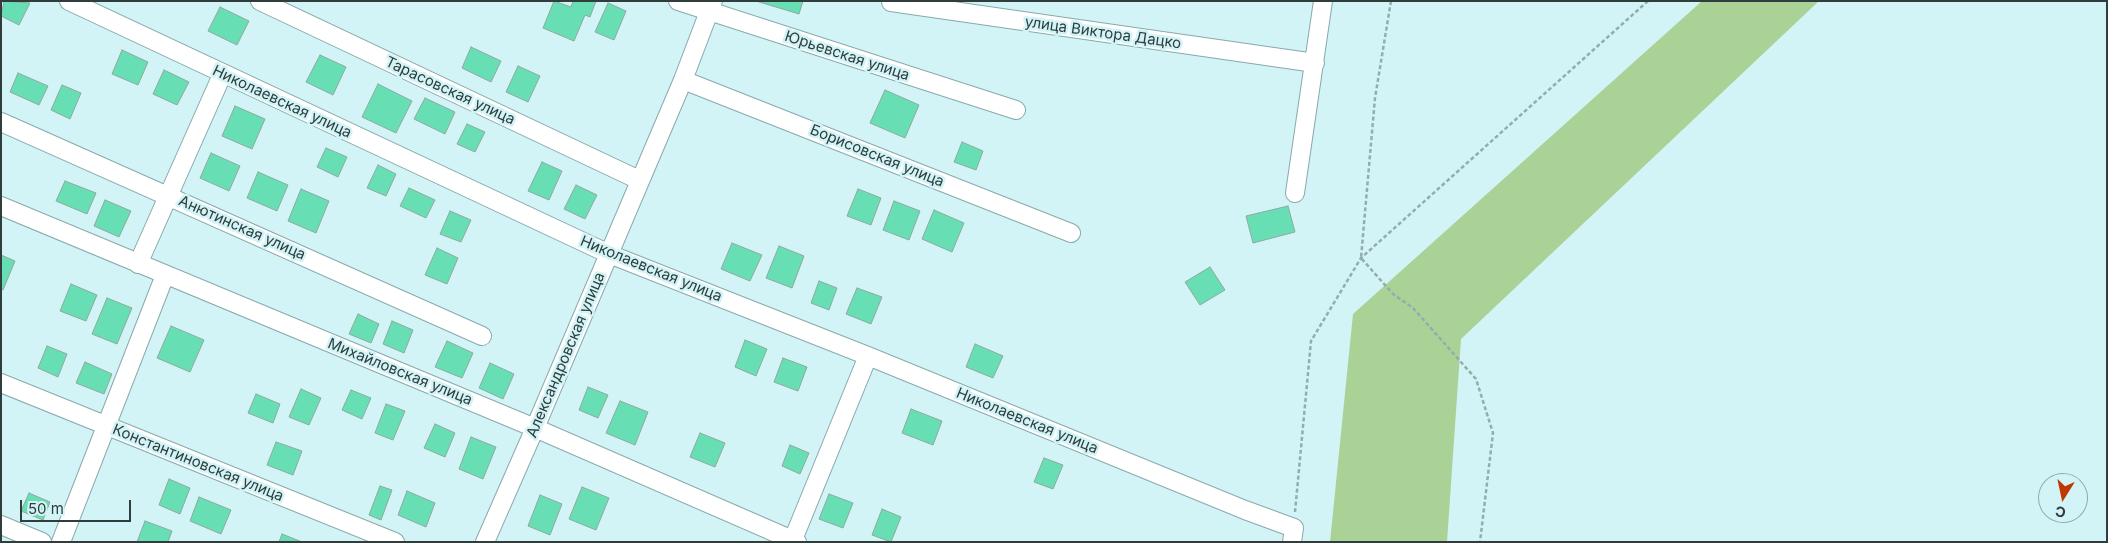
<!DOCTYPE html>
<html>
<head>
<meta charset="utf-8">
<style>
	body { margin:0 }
	#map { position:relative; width:2108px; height:543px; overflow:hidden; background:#d3f4f6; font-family:Inter,sans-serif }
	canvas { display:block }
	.frame { position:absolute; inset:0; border:2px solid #2f3d3d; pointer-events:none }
	.north { position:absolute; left:2038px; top:473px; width:50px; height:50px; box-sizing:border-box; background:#d3f4f6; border:1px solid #91abac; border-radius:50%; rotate:190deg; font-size:14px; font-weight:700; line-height:20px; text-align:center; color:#2f3d3d }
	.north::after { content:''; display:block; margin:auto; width:18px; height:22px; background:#c03800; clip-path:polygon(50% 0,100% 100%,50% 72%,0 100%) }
	.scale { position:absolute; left:20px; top:500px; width:111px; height:22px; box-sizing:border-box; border:2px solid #2f3d3d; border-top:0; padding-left:6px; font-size:15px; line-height:18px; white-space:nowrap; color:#2f3d3d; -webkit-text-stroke:4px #d3f4f6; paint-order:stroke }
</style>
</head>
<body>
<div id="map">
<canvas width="2108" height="543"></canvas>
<div class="frame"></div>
<div class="north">С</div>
<div class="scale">50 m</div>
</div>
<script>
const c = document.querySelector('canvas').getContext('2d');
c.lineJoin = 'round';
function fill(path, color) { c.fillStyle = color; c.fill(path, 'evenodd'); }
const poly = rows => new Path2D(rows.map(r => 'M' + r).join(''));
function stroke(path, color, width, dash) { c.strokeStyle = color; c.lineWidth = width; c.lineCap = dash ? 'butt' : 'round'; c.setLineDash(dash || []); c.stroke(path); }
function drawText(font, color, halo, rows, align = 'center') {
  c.font = font + ' Inter,sans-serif'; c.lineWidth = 5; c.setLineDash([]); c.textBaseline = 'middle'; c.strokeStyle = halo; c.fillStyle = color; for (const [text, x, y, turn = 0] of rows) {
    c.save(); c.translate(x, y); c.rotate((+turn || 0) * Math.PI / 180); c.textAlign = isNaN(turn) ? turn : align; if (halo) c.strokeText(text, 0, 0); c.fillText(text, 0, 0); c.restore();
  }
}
const green = poly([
	[1702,1,1819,1,1461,339,1447,542,1330,542,1353,314]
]);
const building = poly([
	[4,1,30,3,19,25,1,16,4,1],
	[554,1,571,7,573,1,596,1,590,17,585,15,574,41,543,28,554,1],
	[756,1,803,1,799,14,756,1],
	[608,3,626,11,614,40,595,32,608,3],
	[220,7,249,21,237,45,208,31,220,7],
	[471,47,501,61,491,82,462,68,471,47],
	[122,50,148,62,138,85,112,74,122,50],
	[320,55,346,67,333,95,306,82,320,55],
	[518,66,540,76,528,102,506,92,518,66],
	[164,70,189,82,177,105,153,94,164,70],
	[18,73,48,86,39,105,10,92,18,73],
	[378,84,412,101,396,133,362,117,378,84],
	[62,85,81,93,70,119,51,110,62,85],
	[885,90,919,105,905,138,870,123,885,90],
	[425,98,455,112,445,134,414,119,425,98],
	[235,106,265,119,252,149,222,136,235,106],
	[467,124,485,132,475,152,457,144,467,124],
	[962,142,983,151,976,170,954,162,962,142],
	[326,148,347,157,338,177,317,167,326,148],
	[211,153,240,166,229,191,200,178,211,153],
	[542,162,562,171,549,200,528,191,542,162],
	[378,165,396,174,386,196,367,188,378,165],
	[258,172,288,185,277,211,247,198,258,172],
	[65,181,96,193,87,214,56,201,65,181],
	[576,185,597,195,585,219,564,209,576,185],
	[409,188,435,200,426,218,400,206,409,188],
	[301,189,329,201,316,233,288,221,301,189],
	[858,189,881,198,871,225,847,216,858,189],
	[105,200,131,211,119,237,94,226,105,200],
	[894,201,920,211,909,240,883,230,894,201],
	[1288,206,1295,232,1253,243,1246,216,1288,206],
	[934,210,964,223,952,252,922,239,934,210],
	[450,211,471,220,461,242,440,234,450,211],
	[732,243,762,255,750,281,721,269,732,243],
	[779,246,804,256,792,288,766,278,779,246],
	[437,248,458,258,447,284,425,275,437,248],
	[1,255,15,261,3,290,1,289,1,255],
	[1210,267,1225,290,1200,305,1185,282,1210,267],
	[819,281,837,288,829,310,811,303,819,281],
	[71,284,97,295,86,321,60,311,71,284],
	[857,288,882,297,871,324,846,314,857,288],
	[107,298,132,308,117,344,92,334,107,298],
	[358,314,379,324,371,343,349,334,358,314],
	[392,321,413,330,404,353,383,344,392,321],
	[171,326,204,340,190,372,157,358,171,326],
	[745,340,767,349,756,376,735,367,745,340],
	[447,341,473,353,462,378,435,367,447,341],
	[975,344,1003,356,993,378,966,367,975,344],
	[47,346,67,354,58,377,38,368,47,346],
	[783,358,807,367,798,391,774,382,783,358],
	[85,362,112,374,104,394,76,383,85,362],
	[490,363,514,374,503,399,479,388,490,363],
	[588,387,608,395,598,418,579,410,588,387],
	[301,389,321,398,309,425,289,417,301,389],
	[351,390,371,398,362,419,342,410,351,390],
	[256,394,280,404,273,423,248,413,256,394],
	[620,401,648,412,635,445,606,433,620,401],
	[386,404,405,411,393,440,375,433,386,404],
	[911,409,942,421,933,445,902,433,911,409],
	[435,424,455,433,445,457,424,448,435,424],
	[700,433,725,443,715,467,690,457,700,433],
	[471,437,496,447,483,479,459,469,471,437],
	[276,442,302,451,293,475,267,465,276,442],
	[790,445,809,453,800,474,782,466,790,445],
	[1044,458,1063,465,1053,489,1034,482,1044,458],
	[169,479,190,488,180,514,159,505,169,479],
	[380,486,392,490,381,520,369,515,380,486],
	[582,487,609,498,596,530,569,519,582,487],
	[407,491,435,503,426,527,398,515,407,491],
	[29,493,50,502,43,520,21,511,29,493],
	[829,494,853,503,843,528,819,519,829,494],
	[540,495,562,504,550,535,528,526,540,495],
	[199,497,231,510,221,534,190,521,199,497],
	[882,509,901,517,891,542,872,535,882,509],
	[145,521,172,531,168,542,137,542,145,521],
	[282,534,302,542,279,542,282,534]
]);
const path = poly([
	[1391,1,1375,98,1361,258,1393,294,1413,308,1476,379,1493,433,1480,542],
	[1295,512,1311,341,1361,258,1648,1]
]);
const street = poly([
	[69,1,609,254,868,356,1245,510,1294,528,1292,542],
	[260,1,639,180],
	[678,1,1016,110],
	[891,2,1315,63],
	[683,80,1071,233],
	[1,122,482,336],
	[1295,193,1323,1],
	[1,206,535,428,797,542],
	[138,264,222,75],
	[1,383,395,542],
	[1,525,42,542],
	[61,542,165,275],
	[485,542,535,428,683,80,713,1],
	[792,542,868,356]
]);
const streetNames = [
	["улица Виктора Дацко",1103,33,8],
	["Юрьевская улица",847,56,18],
	["Тарасовская улица",450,91,25],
	["Николаевская улица",282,102,25],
	["Борисовская улица",877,156,22],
	["Анютинская улица",242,228,24],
	["Николаевская улица",651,269,22],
	["Александровская улица",566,355,-67],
	["Михайловская улица",400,372,22],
	["Николаевская улица",1027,421,22],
	["Константиновская улица",198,463,22]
];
fill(green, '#aad196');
fill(building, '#68deb5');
stroke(building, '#8ea99e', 1);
stroke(street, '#89a9ab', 20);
stroke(path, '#93adae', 2.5, [4, 2.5]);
stroke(street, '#fff', 18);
drawText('15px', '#2f3d3d', '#d3f4f6', streetNames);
</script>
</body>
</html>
